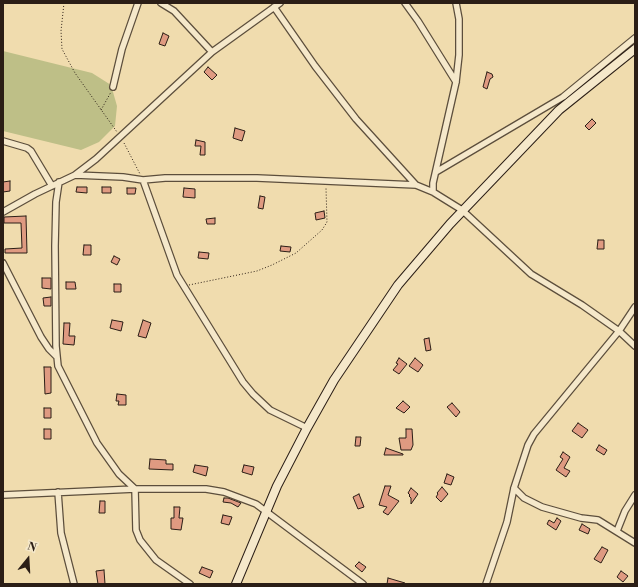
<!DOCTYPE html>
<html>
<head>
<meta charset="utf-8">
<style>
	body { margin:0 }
	#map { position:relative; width:638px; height:587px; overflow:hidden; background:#f0dcae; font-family:"Libre Bodoni",serif }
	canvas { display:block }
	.frame { position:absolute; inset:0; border:4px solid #2b1e16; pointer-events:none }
	.north { position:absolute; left:8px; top:539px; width:40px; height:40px; -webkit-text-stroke:3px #f5e8ca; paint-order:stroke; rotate:18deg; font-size:11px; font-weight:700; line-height:16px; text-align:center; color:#2b1e16 }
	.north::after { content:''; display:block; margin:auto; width:14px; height:18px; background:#2b1e16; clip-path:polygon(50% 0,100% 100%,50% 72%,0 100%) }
</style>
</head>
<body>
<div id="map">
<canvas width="638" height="587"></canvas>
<div class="frame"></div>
<div class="north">N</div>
</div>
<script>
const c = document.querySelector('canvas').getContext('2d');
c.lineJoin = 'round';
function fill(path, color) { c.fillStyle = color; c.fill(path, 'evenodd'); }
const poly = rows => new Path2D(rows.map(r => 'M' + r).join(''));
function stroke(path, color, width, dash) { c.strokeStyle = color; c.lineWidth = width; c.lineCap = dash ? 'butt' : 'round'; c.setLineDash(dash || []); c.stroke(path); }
const green = poly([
	[3,51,92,73,111,85,117,106,115,126,99,142,81,150,3,131]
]);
const building = poly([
	[163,33,169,36,165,46,159,44,163,33],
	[208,67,217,75,212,80,204,72,208,67],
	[487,72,492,74,493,77,490,79,487,89,483,87,487,72],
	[592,119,596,123,589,130,585,126,592,119],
	[235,128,245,131,242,141,233,138,235,128],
	[196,140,205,142,205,155,200,155,201,146,195,146,196,140],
	[10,181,10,191,3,192,3,182,10,181],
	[77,187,87,187,87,193,76,192,77,187],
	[102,187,111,187,111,193,102,193,102,187],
	[127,188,136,188,135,194,127,194,127,188],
	[184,188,195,189,195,198,183,197,184,188],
	[260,196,265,197,263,209,258,208,260,196],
	[324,211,325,218,316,220,315,213,324,211],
	[26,216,27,253,5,253,5,249,22,248,21,223,4,223,4,217,26,216],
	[215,218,215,224,207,224,206,219,215,218],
	[598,240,604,240,604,249,597,249,598,240],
	[84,245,91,245,91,255,83,255,84,245],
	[281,246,291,247,290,252,280,251,281,246],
	[199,252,209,253,208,259,198,258,199,252],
	[114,256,120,259,117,265,111,262,114,256],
	[42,278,51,278,51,289,42,288,42,278],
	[66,282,75,282,76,289,66,289,66,282],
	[114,284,121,284,121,292,114,292,114,284],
	[51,297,51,306,44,306,43,298,51,297],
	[112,320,123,322,121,331,110,328,112,320],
	[143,320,151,323,146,338,138,336,143,320],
	[64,323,70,323,69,336,75,336,74,345,63,344,64,323],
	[429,338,431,350,426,351,424,339,429,338],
	[399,358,407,364,399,374,393,370,398,364,396,363,399,358],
	[415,358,423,365,418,372,409,366,415,358],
	[44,367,51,367,51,393,45,394,44,367],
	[117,394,126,395,126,405,118,405,119,401,116,401,117,394],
	[403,401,410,407,404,413,396,408,403,401],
	[452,403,460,412,456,417,447,407,452,403],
	[44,408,51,408,51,418,44,418,44,408],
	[578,423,588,430,582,438,572,431,578,423],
	[44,429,51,429,51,439,44,439,44,429],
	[406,429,412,429,413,445,411,450,401,450,399,438,406,438,406,429],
	[356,437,361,437,360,446,355,446,356,437],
	[599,445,607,450,604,455,596,450,599,445],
	[386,448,403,454,403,455,384,455,386,448],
	[563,452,570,457,564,468,570,471,566,477,556,470,563,459,560,457,563,452],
	[150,459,166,460,166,464,173,464,173,470,149,469,150,459],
	[195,465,208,467,206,476,193,472,195,465],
	[244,465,254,467,252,475,242,472,244,465],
	[447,474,454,477,451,485,444,483,447,474],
	[385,486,391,486,388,495,399,501,388,515,383,512,387,507,379,505,385,486],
	[442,487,448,494,441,502,436,497,438,494,437,493,442,487],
	[411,488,418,494,411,504,411,498,409,496,410,495,408,493,411,488],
	[359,494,364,507,358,509,353,497,359,494],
	[224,498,228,498,241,503,238,507,231,503,223,502,224,498],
	[100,501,105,501,105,513,99,513,100,501],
	[174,507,180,507,179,518,183,518,181,530,171,529,171,518,174,518,174,507],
	[223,515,232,517,229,525,221,523,223,515],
	[557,518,561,521,556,530,547,524,549,520,554,523,557,518],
	[582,524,590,529,588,534,579,530,582,524],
	[602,547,608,550,601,563,594,559,602,547],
	[359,562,366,567,362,572,355,566,359,562],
	[202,567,213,571,210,578,199,573,202,567],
	[104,570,105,584,98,584,96,571,104,570],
	[621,571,628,576,623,582,617,577,621,571],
	[388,578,405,583,405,584,387,584,388,578]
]);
const path = poly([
	[64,3,61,31,62,49,75,73,117,132],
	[101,110,111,92],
	[124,143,140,174],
	[189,285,257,271,272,265,296,253,322,230,327,222,326,188]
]);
const street = poly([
	[161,3,174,11,212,52],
	[405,3,418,21,456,82],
	[274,7,315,66,356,119,416,185],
	[113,87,122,49,138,3],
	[3,141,27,148,31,151,52,186],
	[436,172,563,97,635,38],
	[75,175,96,159,212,52,280,3],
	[143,180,177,275,243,382,253,394,270,410,307,428],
	[59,182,56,202,55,246,56,346,58,366,97,443,119,474,135,489,136,530,140,540,156,560,190,584],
	[433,192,433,183,456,82,459,55,459,19,456,3],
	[3,212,35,194,75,175,123,177,143,180,165,178,257,178,416,185,433,192,462,210,531,274,582,305,619,331,635,346],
	[3,263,41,337,49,349,56,356],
	[514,488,524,498,542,507,581,518,598,520,635,543],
	[58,492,61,533,74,584],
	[3,495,135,489,206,489,224,492,256,504,363,584],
	[617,531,625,511,635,495],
	[486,584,507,522,514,488,528,445,534,434,619,331,635,307]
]);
const secondary = poly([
	[236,584,277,486,307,428,334,380,398,285,450,224,559,110,635,49]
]);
fill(green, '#bebf87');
fill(building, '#df9a81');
stroke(building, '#2b1e16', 1);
stroke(street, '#5c4e3c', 8);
stroke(secondary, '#2b1e16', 10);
stroke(path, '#2b1e16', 1, [1, 2]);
stroke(street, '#f5e8ca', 5.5);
stroke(secondary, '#f5e8ca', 8);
</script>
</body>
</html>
